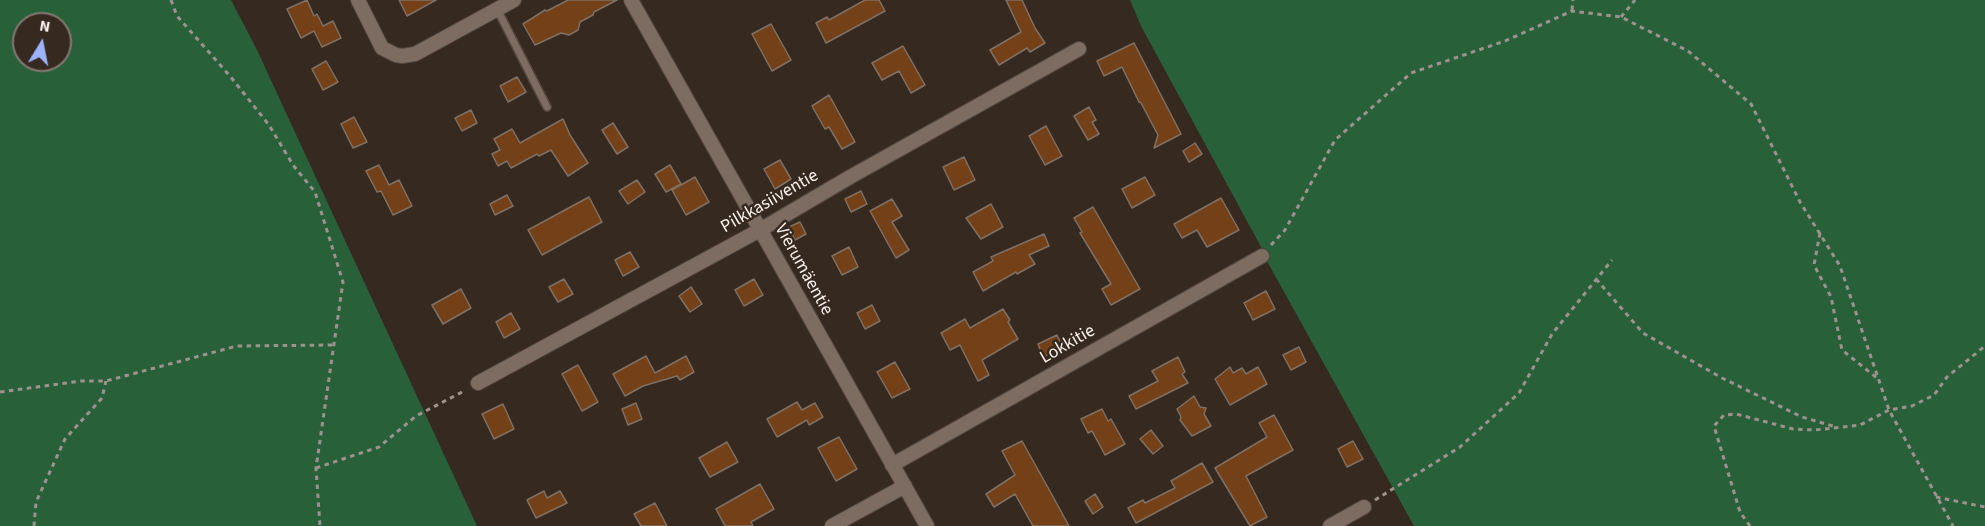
<!DOCTYPE html>
<html>
<head>
<meta charset="utf-8">
<style>
	body { margin:0 }
	#map { position:relative; width:1985px; height:526px; overflow:hidden; background:#362920; font-family:"Source Sans 3",sans-serif }
	canvas { display:block }
	.north { position:absolute; left:12px; top:12px; width:60px; height:60px; box-sizing:border-box; background:#362920; border:2px solid #847871; border-radius:50%; rotate:10deg; font-size:16px; font-weight:700; line-height:24px; text-align:center; color:#f8efea }
	.north::after { content:''; display:block; margin:auto; width:21px; height:27px; background:#9cb4fd; clip-path:polygon(50% 0,100% 100%,50% 72%,0 100%) }
</style>
</head>
<body>
<div id="map">
<canvas width="1985" height="526"></canvas>
<div class="north">N</div>
</div>
<script>
const c = document.querySelector('canvas').getContext('2d');
c.lineJoin = 'round';
function fill(path, color) { c.fillStyle = color; c.fill(path, 'evenodd'); }
const poly = rows => new Path2D(rows.map(r => 'M' + r).join(''));
function stroke(path, color, width, dash) { c.strokeStyle = color; c.lineWidth = width; c.lineCap = dash ? 'butt' : 'round'; c.setLineDash(dash || []); c.stroke(path); }
function drawText(font, color, halo, rows, align = 'center') {
  c.font = font + ' "Source Sans 3",sans-serif'; c.lineWidth = 5; c.setLineDash([]); c.textBaseline = 'middle'; c.strokeStyle = halo; c.fillStyle = color; for (const [text, x, y, turn = 0] of rows) {
    c.save(); c.translate(x, y); c.rotate((+turn || 0) * Math.PI / 180); c.textAlign = isNaN(turn) ? turn : align; if (halo) c.strokeText(text, 0, 0); c.fillText(text, 0, 0); c.restore();
  }
}
const forest = poly([
	[0,0,231,0,257,50,477,526,0,526],
	[24,24,60,24,60,60,24,60],
	[1130,0,1985,0,1985,526,1414,526,1268,263,1260,245,1141,26]
]);
const building = poly([
	[307,0,314,16,317,14,323,26,333,21,341,38,322,47,314,31,301,38,287,9,307,0],
	[399,0,436,0,407,16,399,0],
	[568,0,617,0,594,12,593,15,580,22,578,30,569,35,561,33,535,45,523,24,545,10,547,11,568,0],
	[865,0,879,0,885,11,826,43,816,23,827,17,829,20,865,0],
	[1006,0,1022,0,1035,28,1045,43,1030,52,1027,48,999,65,990,50,1021,32,1006,0],
	[771,24,791,60,772,71,752,34,771,24],
	[1134,43,1181,134,1154,148,1158,135,1141,103,1139,102,1122,67,1104,76,1097,61,1134,43],
	[903,46,925,85,911,93,899,71,882,80,872,63,903,46],
	[326,61,338,82,323,90,312,69,326,61],
	[517,77,526,92,508,102,500,86,517,77],
	[829,95,855,142,842,149,829,127,825,129,812,106,829,95],
	[1089,107,1096,120,1092,122,1099,134,1088,140,1074,116,1089,107],
	[471,110,477,123,462,131,455,118,471,110],
	[354,117,367,142,353,148,341,124,354,117],
	[563,119,570,135,588,163,568,176,551,150,539,156,537,154,511,168,507,161,498,166,492,154,500,150,494,139,512,129,520,143,563,119],
	[613,123,628,147,617,154,602,130,613,123],
	[1046,126,1062,156,1045,165,1029,136,1046,126],
	[1195,143,1202,154,1189,162,1183,151,1195,143],
	[964,157,975,180,954,190,943,167,964,157],
	[780,160,791,179,775,189,764,169,780,160],
	[379,165,389,185,399,180,412,206,393,215,381,191,377,192,366,171,379,165],
	[670,165,681,184,666,192,655,174,670,165],
	[695,177,709,202,686,215,672,190,695,177],
	[1145,177,1155,195,1132,208,1122,189,1145,177],
	[637,180,645,192,628,204,619,191,637,180],
	[861,191,867,204,851,212,845,199,861,191],
	[507,195,513,206,495,215,490,204,507,195],
	[589,197,602,222,542,255,528,230,589,197],
	[1221,198,1239,230,1207,247,1197,230,1182,238,1174,224,1221,198],
	[892,199,902,216,892,222,909,250,896,258,870,211,892,199],
	[991,204,1003,227,981,239,966,218,991,204],
	[1093,207,1140,289,1111,305,1102,289,1111,284,1080,233,1082,232,1074,218,1093,207],
	[800,222,806,234,795,240,789,227,800,222],
	[1044,234,1049,246,1029,255,1035,264,1017,274,1016,272,983,291,973,272,993,261,991,257,1044,234],
	[849,247,858,267,842,275,832,256,849,247],
	[630,252,639,267,623,276,615,260,630,252],
	[564,279,573,294,558,302,549,287,564,279],
	[754,279,763,295,744,306,735,290,754,279],
	[691,287,702,304,690,312,679,296,691,287],
	[461,289,471,308,443,324,432,305,461,289],
	[1266,291,1275,309,1253,320,1244,303,1266,291],
	[872,305,880,321,865,329,857,313,872,305],
	[1003,309,1010,320,1008,322,1018,339,982,360,989,375,978,381,960,345,950,350,941,333,965,319,970,328,1003,309],
	[511,313,520,329,504,338,496,322,511,313],
	[1057,335,1063,348,1043,357,1038,344,1057,335],
	[1299,347,1306,362,1291,370,1283,355,1299,347],
	[646,356,655,373,686,356,694,372,680,380,677,376,643,386,625,396,613,374,646,356],
	[1178,357,1185,372,1182,374,1188,383,1136,409,1129,396,1158,381,1152,371,1178,357],
	[895,362,910,389,892,398,877,372,895,362],
	[578,365,598,402,582,411,562,374,578,365],
	[1230,367,1233,373,1242,368,1246,374,1258,367,1267,384,1230,405,1215,379,1230,367],
	[1194,396,1200,407,1206,408,1204,414,1211,426,1192,436,1180,420,1181,417,1177,409,1194,396],
	[797,402,802,410,815,403,823,417,809,425,807,420,777,437,767,419,797,402],
	[636,403,642,419,628,425,622,409,636,403],
	[503,404,514,429,494,439,482,414,503,404],
	[1102,409,1108,421,1111,419,1125,444,1105,455,1092,431,1088,433,1081,419,1102,409],
	[1274,415,1293,450,1246,476,1267,517,1250,526,1215,468,1267,437,1259,423,1274,415],
	[1151,430,1163,446,1153,454,1140,439,1151,430],
	[839,437,857,469,836,481,818,448,839,437],
	[1022,441,1051,493,1069,526,1033,526,1015,494,994,507,986,494,1015,475,1002,451,1022,441],
	[1353,441,1363,459,1347,467,1338,449,1353,441],
	[727,442,738,462,710,477,699,458,727,442],
	[1202,463,1213,482,1136,523,1128,508,1143,500,1145,503,1175,488,1171,481,1202,463],
	[760,484,774,509,751,522,753,526,725,526,716,509,760,484],
	[544,491,547,498,560,491,567,503,536,518,527,500,544,491],
	[1095,494,1103,507,1093,514,1085,501,1095,494],
	[655,503,667,526,641,526,634,514,655,503]
]);
const path = poly([
	[171,0,177,16,230,76,269,125,293,165,315,192,343,282,316,468,320,526],
	[1572,10,1573,0],
	[1621,17,1635,0],
	[1820,233,1814,265,1831,297,1842,350,1877,378],
	[1271,245,1285,230,1335,140,1411,73,1505,41,1572,11,1621,17,1688,51,1751,104,1800,202,1840,266,1889,410,1953,526],
	[1596,279,1643,333,1722,378,1802,417,1836,427],
	[0,392,81,381,106,381,237,346,334,345],
	[316,468,379,447,416,416,466,390],
	[1936,497,1985,507],
	[1375,500,1460,447,1519,393,1552,334,1612,260],
	[34,526,36,502,65,439,102,398,106,381],
	[1750,526,1740,512,1714,426,1724,415,1736,414,1793,429,1815,430,1860,425,1889,410,1912,406,1934,395,1947,377,1985,346]
]);
const service = poly([
	[497,9,547,107]
]);
const minor = poly([
	[358,0,382,48,396,55,402,56,415,54,514,0],
	[631,0,927,526],
	[478,383,760,230,850,177,1079,49],
	[892,465,1262,256],
	[832,526,905,486],
	[1330,526,1364,507]
]);
const streetNames = [
	["Pilkkasiiventie",770,202,-30],
	["Vierumäentie",803,270,61],
	["Lokkitie",1068,345,-30]
];
fill(forest, '#286139');
fill(building, '#734017');
stroke(building, '#7f7065', 1.5);
stroke(service, '#52463f', 10);
stroke(minor, '#52463f', 16);
stroke(path, '#9e938c', 3, [4.5, 4.5]);
stroke(service, '#7c6c62', 7);
stroke(minor, '#7c6c62', 14);
drawText('18px', '#f8efea', '#362920', streetNames);
</script>
</body>
</html>
